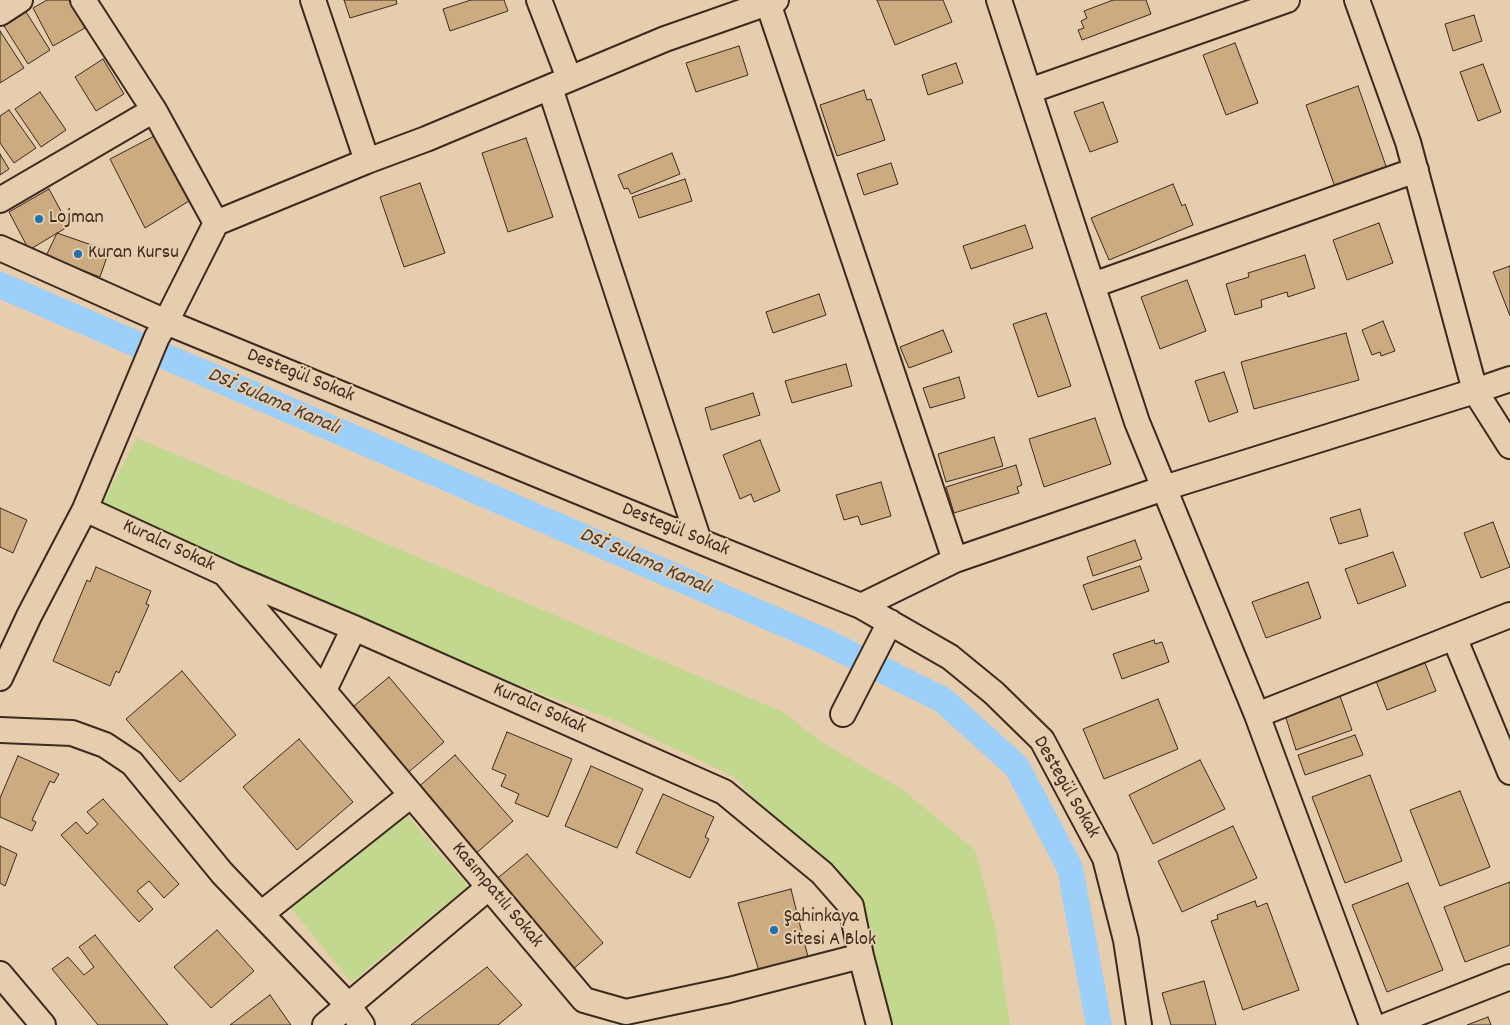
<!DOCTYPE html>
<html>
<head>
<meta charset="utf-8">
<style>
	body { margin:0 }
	canvas { display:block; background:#e6cdae }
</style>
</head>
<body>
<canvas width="1510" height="1025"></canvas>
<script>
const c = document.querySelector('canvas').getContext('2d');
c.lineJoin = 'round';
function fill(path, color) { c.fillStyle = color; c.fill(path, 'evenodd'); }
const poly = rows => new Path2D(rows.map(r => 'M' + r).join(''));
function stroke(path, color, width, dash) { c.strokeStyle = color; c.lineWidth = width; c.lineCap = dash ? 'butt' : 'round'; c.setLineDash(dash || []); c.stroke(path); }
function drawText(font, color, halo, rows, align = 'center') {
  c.font = font + ' Dekko,sans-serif'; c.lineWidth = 4; c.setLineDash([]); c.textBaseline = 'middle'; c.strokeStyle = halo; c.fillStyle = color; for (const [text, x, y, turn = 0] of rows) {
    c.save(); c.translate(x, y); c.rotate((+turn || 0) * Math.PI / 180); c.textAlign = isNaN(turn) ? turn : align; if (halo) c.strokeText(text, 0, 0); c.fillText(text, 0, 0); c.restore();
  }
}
const green = poly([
	[137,438,783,712,820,741,903,790,975,850,995,926,1010,1025,888,1025,863,913,734,777,617,721,423,650,100,508],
	[402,810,468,886,351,982,291,908,347,856]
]);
const canal = poly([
	[0,285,824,641,943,700,1017,767,1070,868,1099,1025]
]);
const building = poly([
	[47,0,69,0,85,28,53,46,33,8,47,0],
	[344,0,396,0,397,4,350,18,344,0],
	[471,0,504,0,508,11,450,31,443,9,471,0],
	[877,0,943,0,952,22,895,45,877,0],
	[1113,0,1146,0,1151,14,1082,40,1078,30,1084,28,1081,21,1087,18,1084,11,1113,0],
	[26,12,50,50,28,64,4,26,26,12],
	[1474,15,1482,41,1453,51,1445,24,1474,15],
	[0,31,24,68,0,83,0,31],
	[1235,43,1258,103,1226,115,1203,55,1235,43],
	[739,46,748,75,696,92,686,63,739,46],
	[103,59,124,94,96,111,75,77,103,59],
	[956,63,963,83,928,95,922,75,956,63],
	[1483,64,1501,112,1478,121,1460,72,1483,64],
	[1358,86,1387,169,1335,187,1306,105,1358,86],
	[864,90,867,100,871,99,885,140,837,156,820,105,864,90],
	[40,92,66,130,41,147,15,109,40,92],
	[1103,102,1118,142,1090,152,1074,112,1103,102],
	[9,110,36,148,14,163,0,143,0,116,9,110],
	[158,134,194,198,145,228,110,159,158,134],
	[526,138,553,217,508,232,482,153,526,138],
	[672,153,680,174,631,194,628,188,624,189,618,175,672,153],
	[0,154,9,169,0,175,0,154],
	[891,163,898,184,864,195,857,174,891,163],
	[685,179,692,201,639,218,632,197,685,179],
	[420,183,445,253,404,267,380,197,420,183],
	[1173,184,1182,206,1185,204,1193,225,1109,260,1091,218,1173,184],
	[49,189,69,226,29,250,9,212,49,189],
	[1379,223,1393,263,1347,280,1333,240,1379,223],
	[1025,225,1033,248,971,269,963,246,1025,225],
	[57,233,109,251,100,277,46,256,57,233],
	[1305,255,1315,288,1288,297,1287,292,1261,300,1262,307,1235,315,1226,284,1249,277,1248,273,1305,255],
	[1510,266,1510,316,1493,272,1510,266],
	[1187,280,1206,331,1160,349,1141,297,1187,280],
	[819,294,826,315,773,333,766,312,819,294],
	[1046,313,1071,386,1038,397,1013,324,1046,313],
	[1383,321,1395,351,1381,356,1380,352,1372,355,1362,330,1383,321],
	[943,330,952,352,909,368,900,347,943,330],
	[1346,333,1359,380,1254,409,1241,362,1346,333],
	[846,364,852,386,792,403,785,381,846,364],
	[1224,372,1238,412,1209,422,1195,381,1224,372],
	[959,377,965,398,930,408,923,388,959,377],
	[753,393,760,415,711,430,705,408,753,393],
	[1095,418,1111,464,1044,487,1029,439,1095,418],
	[994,437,1003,466,946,482,938,454,994,437],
	[760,440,780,491,754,502,751,494,740,499,723,455,760,440],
	[1016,465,1022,485,1017,487,1019,493,954,513,946,487,1016,465],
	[881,482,891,516,861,525,858,516,844,520,836,495,881,482],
	[0,508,27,520,13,553,0,547,0,508],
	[1360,509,1368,536,1339,544,1330,518,1360,509],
	[1493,522,1510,567,1481,578,1464,533,1493,522],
	[1135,540,1142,559,1093,576,1087,557,1135,540],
	[1393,552,1406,586,1358,604,1345,569,1393,552],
	[1140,566,1149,591,1092,610,1083,585,1140,566],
	[96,567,151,591,146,604,149,605,119,673,116,671,110,686,53,661,87,580,90,582,96,567],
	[1308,582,1321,618,1266,638,1252,602,1308,582],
	[1154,640,1155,644,1162,642,1169,662,1122,679,1113,654,1154,640],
	[1425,663,1436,691,1387,710,1376,681,1425,663],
	[182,671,236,735,180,782,126,719,182,671],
	[389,677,444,742,404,776,348,711,389,677],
	[1340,696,1352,730,1296,750,1285,715,1340,696],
	[1158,699,1178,749,1104,779,1083,729,1158,699],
	[507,732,572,759,548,817,515,803,519,794,501,786,506,775,492,769,507,732],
	[1355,735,1363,755,1305,775,1298,755,1355,735],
	[299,739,353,802,297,850,243,787,299,739],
	[455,755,513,821,473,856,415,790,455,755],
	[18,756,59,774,54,783,50,781,32,820,36,822,32,831,0,817,0,798,18,756],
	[1200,760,1225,809,1153,844,1129,795,1200,760],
	[591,766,643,789,617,848,565,826,591,766],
	[1370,775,1402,861,1345,883,1312,797,1370,775],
	[1460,791,1490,867,1440,886,1410,810,1460,791],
	[663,794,714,817,705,837,709,839,690,878,636,853,663,794],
	[103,799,179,884,164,898,149,881,137,891,153,909,139,922,61,835,76,822,87,834,98,824,87,812,103,799],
	[1233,826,1257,878,1182,912,1158,861,1233,826],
	[0,846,17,854,5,886,0,883,0,846],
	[527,854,603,943,571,971,494,881,527,854],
	[1510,882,1510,945,1465,962,1444,907,1510,882],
	[1408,883,1443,970,1387,992,1352,905,1408,883],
	[791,889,808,957,759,971,738,903,791,889],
	[1255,901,1257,907,1267,903,1299,990,1243,1010,1211,921,1218,919,1217,915,1255,901],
	[217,930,254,971,211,1008,174,967,217,930],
	[95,935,168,1025,98,1025,52,969,68,957,84,975,94,967,79,947,95,935],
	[487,967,522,1005,498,1025,411,1025,487,967],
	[1204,981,1216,1025,1171,1025,1162,993,1204,981],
	[270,995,291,1025,230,1025,270,995],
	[1488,1017,1491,1025,1467,1025,1488,1017]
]);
const street = poly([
	[83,0,154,110,216,223],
	[313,0,367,161],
	[539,0,569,78],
	[767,0,955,560],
	[999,0,1137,422,1257,715,1372,1025],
	[1357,0,1408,142,1475,391,1510,446],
	[0,13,20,0],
	[550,88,699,541],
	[1029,91,1287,0],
	[0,200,154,110],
	[0,248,166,322,699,541,861,606,950,657,994,693,1042,740,1105,858,1126,940,1139,1025],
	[1093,285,1416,170],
	[85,509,233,577,354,628,724,792,822,873,851,906,861,956,879,1025],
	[227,576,584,1000,626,1012,729,990,861,956],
	[861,606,955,560,1164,488,1475,391,1510,379],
	[1454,637,1510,772],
	[0,678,29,616,85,509,157,337,166,322,216,223,367,161,426,139,665,39,776,0],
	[324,690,354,628],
	[843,714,890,622],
	[1257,715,1510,615],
	[0,730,72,733,105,745,132,763,222,873,348,1005,362,1025],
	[261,914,411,795],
	[0,974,43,1025],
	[325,1025,488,888],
	[1388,1025,1510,977]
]);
const markers = [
	[39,219,5,"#1f6fb2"],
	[78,254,5,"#1f6fb2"],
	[774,930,5,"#1f6fb2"]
];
const poiNames = [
	["Lojman",49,219],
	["Kuran Kursu",88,254],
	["Şahinkaya",784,918],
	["Sitesi A Blok",784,941]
];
const streetNames = [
	["Destegül Sokak",300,377,22],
	["Destegül Sokak",675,531,22],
	["Kuralcı Sokak",168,547,25],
	["Kuralcı Sokak",539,710,24],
	["Destegül Sokak",1065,788,60],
	["Kasımpatılı Sokak",496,896,50]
];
const waterNames = [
	["DSİ Sulama Kanalı",273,403,23],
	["DSİ Sulama Kanalı",645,563,23]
];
fill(green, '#c1d88e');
stroke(canal, '#9ccffa', 26);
fill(building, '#ccab80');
stroke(building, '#3b2a1e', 1);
stroke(street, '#3b2a1e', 28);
stroke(street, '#e6cdae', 24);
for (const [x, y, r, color] of markers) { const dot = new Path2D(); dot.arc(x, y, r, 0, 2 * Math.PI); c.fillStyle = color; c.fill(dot); stroke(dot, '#e6cdae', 2); }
drawText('20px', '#3b2a1e', '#e6cdae', poiNames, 'left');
drawText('20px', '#3b2a1e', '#e6cdae', streetNames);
drawText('italic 21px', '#453a34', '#e6cdae', waterNames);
</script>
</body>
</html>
